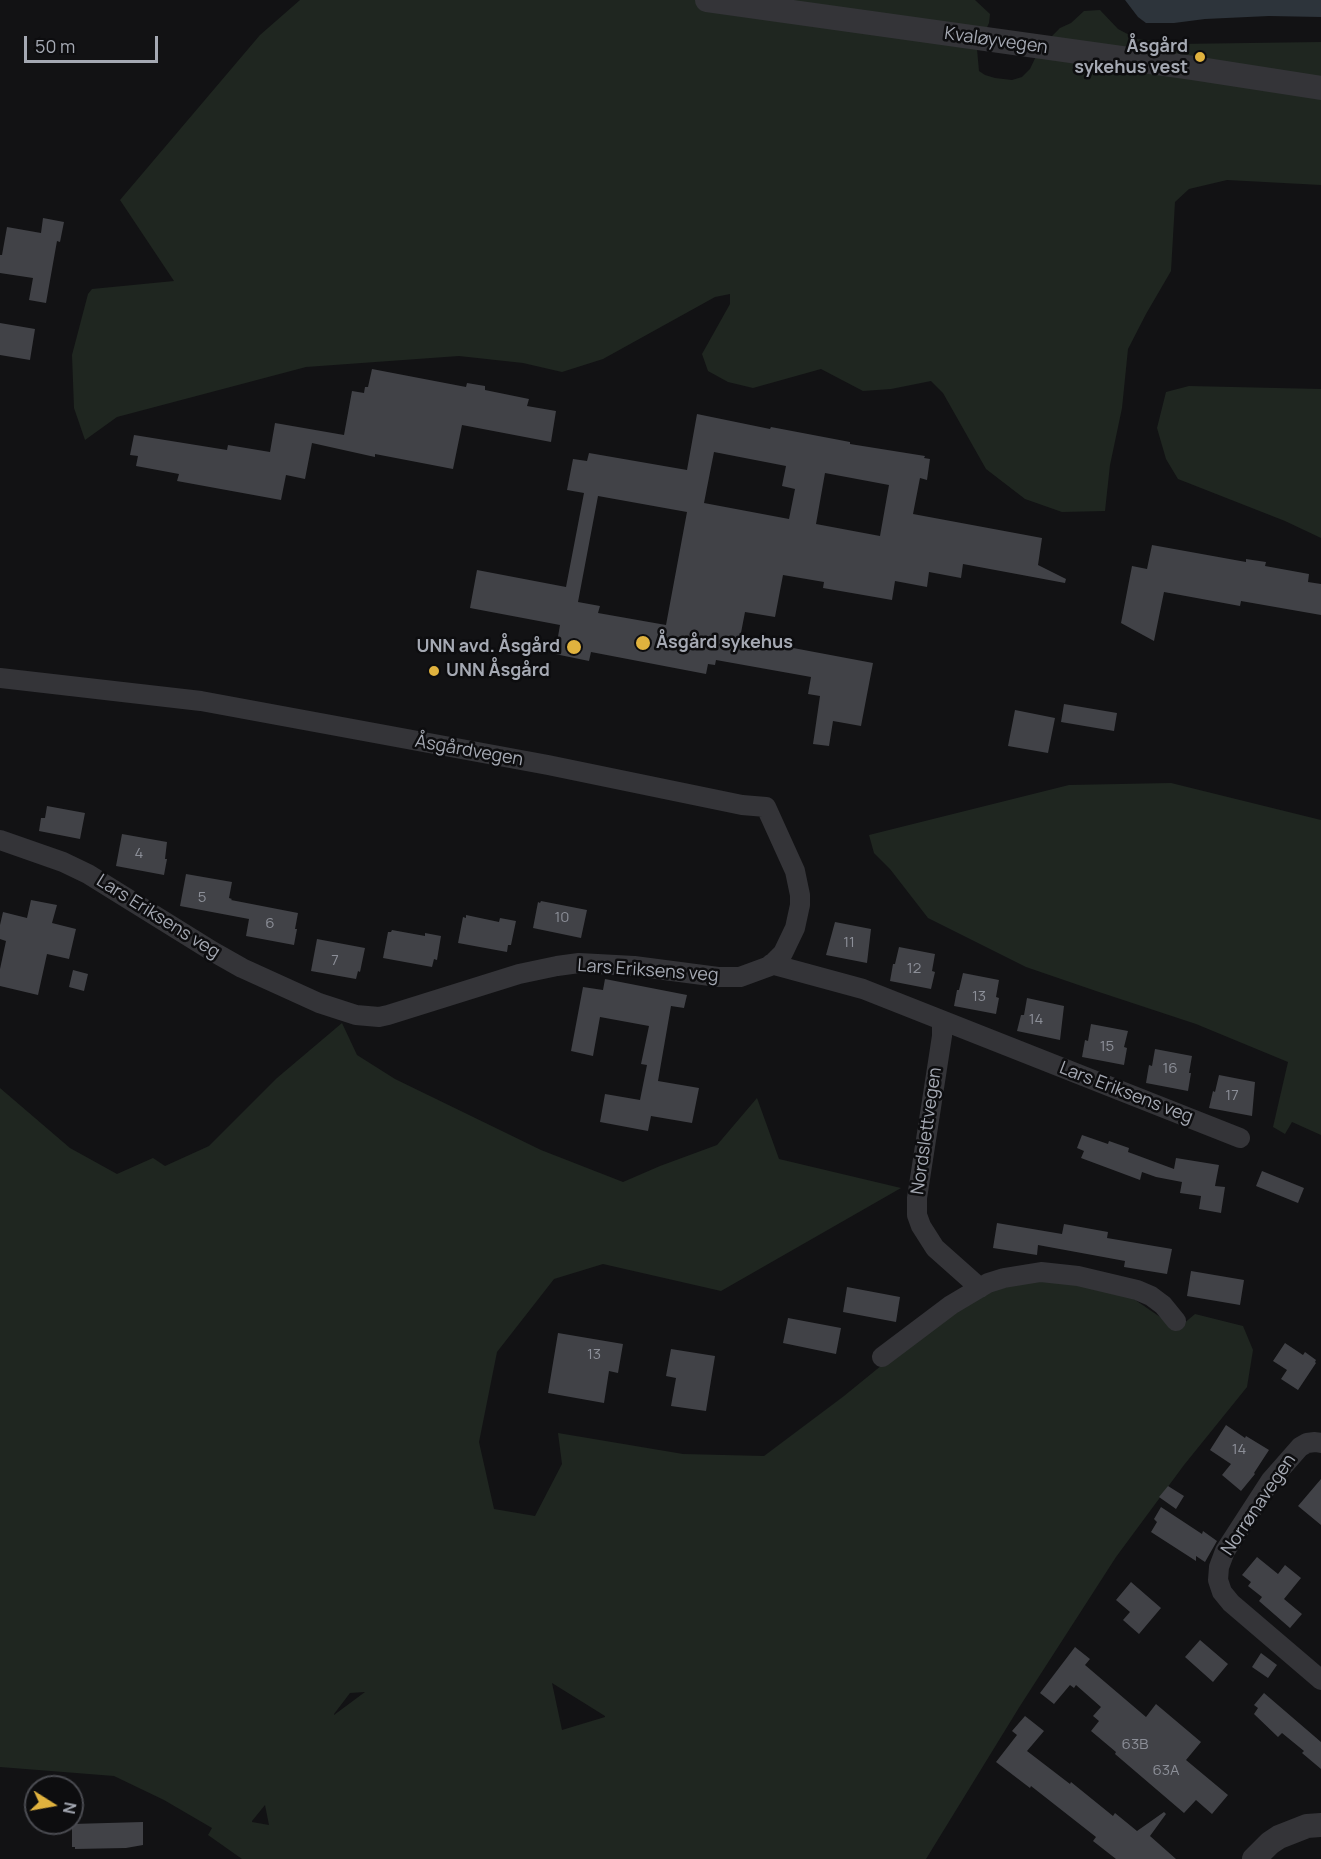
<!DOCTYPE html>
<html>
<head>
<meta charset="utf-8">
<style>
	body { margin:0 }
	#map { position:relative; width:1321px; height:1859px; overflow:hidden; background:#121214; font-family:Manrope,sans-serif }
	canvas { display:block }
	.north { position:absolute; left:24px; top:1775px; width:60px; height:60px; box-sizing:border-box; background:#0d0d0f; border:2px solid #4a4b51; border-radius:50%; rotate:101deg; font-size:16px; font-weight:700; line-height:24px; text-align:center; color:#a5a9b3 }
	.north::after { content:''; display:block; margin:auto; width:21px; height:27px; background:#e0b23e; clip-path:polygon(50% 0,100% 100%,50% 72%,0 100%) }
	.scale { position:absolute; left:24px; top:36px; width:134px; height:27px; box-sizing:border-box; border:3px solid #a5a9b3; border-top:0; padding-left:8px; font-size:18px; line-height:21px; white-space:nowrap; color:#a5a9b3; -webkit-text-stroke:4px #0d0d0f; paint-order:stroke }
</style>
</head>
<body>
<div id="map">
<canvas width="1321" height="1859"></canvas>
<div class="north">N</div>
<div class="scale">50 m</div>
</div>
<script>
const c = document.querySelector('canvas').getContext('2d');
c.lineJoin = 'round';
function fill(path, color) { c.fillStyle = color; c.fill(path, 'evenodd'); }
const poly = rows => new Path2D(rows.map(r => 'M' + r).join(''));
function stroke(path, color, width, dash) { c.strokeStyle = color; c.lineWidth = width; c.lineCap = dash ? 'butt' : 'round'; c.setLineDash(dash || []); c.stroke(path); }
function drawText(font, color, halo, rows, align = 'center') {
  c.font = font + ' Manrope,sans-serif'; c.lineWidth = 5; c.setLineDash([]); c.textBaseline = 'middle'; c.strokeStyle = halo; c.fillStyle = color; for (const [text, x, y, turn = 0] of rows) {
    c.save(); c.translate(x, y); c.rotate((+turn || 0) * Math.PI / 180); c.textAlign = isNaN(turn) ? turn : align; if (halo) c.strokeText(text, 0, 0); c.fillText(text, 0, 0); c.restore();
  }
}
const green = poly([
	[300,0,975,0,990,14,989,23,977,49,979,71,985,75,995,78,1012,80,1022,77,1030,69,1039,50,1054,34,1060,28,1071,23,1084,11,1100,10,1118,29,1137,39,1177,44,1321,42,1321,185,1227,180,1189,189,1175,202,1171,271,1146,314,1128,349,1122,408,1110,465,1105,511,1062,512,1025,499,986,469,943,393,931,381,891,389,863,391,821,369,753,388,728,382,708,371,702,354,730,304,730,294,715,297,603,359,562,372,523,363,459,356,306,367,117,417,85,440,74,408,72,355,88,294,92,289,174,281,120,200,260,35],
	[1189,386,1321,389,1321,538,1285,521,1178,479,1166,459,1157,428,1166,392],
	[1171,783,1321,820,1321,1135,1292,1122,1285,1134,1273,1127,1288,1062,1196,1024,1096,991,1026,967,928,918,890,869,874,853,869,835,1069,785],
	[342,1023,357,1055,395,1079,541,1150,623,1182,660,1166,717,1145,757,1098,779,1159,901,1188,721,1291,603,1264,554,1279,497,1352,479,1442,494,1509,535,1516,562,1464,558,1433,683,1454,764,1456,844,1396,925,1330,979,1294,1046,1277,1128,1295,1163,1319,1182,1325,1195,1314,1243,1326,1253,1350,1247,1387,1184,1465,1116,1557,1020,1706,926,1859,242,1859,208,1835,212,1828,164,1800,114,1776,0,1767,0,1088,70,1148,117,1174,153,1158,165,1166,209,1146,277,1078],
	[552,1683,605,1716,605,1717,562,1730],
	[365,1692,334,1715,334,1714,350,1693],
	[265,1805,269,1825,252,1822,252,1821]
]);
const water = poly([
	[1125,0,1321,0,1321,17,1269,16,1205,19,1174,23,1146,23,1138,17]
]);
const building = poly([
	[43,218,64,222,60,242,57,241,46,303,29,300,33,278,0,273,0,255,2,255,7,227,41,233],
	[0,323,35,329,30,360,0,355],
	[372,369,466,387,467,383,485,386,485,390,529,399,527,406,556,411,551,442,462,425,453,469,375,454,375,457,312,443,305,479,286,475,281,500,177,481,179,474,136,466,138,456,130,455,134,435,227,450,228,445,270,452,275,423,344,435,352,391,364,393,365,387,368,387],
	[697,414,770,429,771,427,850,442,850,444,925,456,924,458,930,459,927,480,920,478,913,514,1042,538,1038,565,1066,579,1065,583,963,564,961,578,929,572,927,587,895,581,892,600,823,588,824,582,783,575,775,617,745,612,740,638,873,663,861,726,833,721,829,746,813,744,820,696,808,694,811,677,716,660,715,665,708,664,706,674,591,652,589,661,555,654,560,625,470,608,477,570,566,587,584,493,567,490,573,459,587,461,589,453,687,470],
	[714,452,786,466,782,486,795,489,789,519,704,503],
	[825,473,889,485,880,536,816,524],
	[598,496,687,512,666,625,598,613,600,606,578,602],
	[1152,545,1246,562,1246,559,1266,562,1265,566,1309,574,1308,582,1321,584,1321,615,1241,601,1240,606,1164,592,1154,641,1121,623,1132,566,1147,569],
	[1064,704,1117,713,1114,731,1061,722],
	[1015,710,1055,718,1048,753,1008,746],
	[47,806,85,813,80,839,39,831,41,818,45,818],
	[122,834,167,842,165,859,167,859,164,875,116,866],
	[186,874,232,882,229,898,232,899,231,900,298,913,295,929,297,929,294,945,246,936,249,919,180,906],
	[31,900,57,905,52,923,76,929,69,959,47,954,38,995,0,986,0,969,6,941,0,939,0,925,3,912,27,918],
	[541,901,587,910,581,938,533,928,538,902,540,903],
	[466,915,499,922,500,918,516,921,511,945,508,945,507,952,458,943,463,917,466,918],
	[835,922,871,929,867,963,826,955],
	[392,930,425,936,425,933,441,936,437,960,434,959,432,967,383,958,388,932,391,932],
	[317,939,365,948,360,972,358,971,356,979,311,971],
	[899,947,935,954,932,971,935,972,931,989,890,981,893,964,895,964],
	[73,970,88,974,84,991,69,987],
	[963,973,999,980,996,997,999,998,996,1014,954,1006,957,990,959,990],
	[605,979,687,995,684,1008,671,1006,658,1081,699,1088,692,1123,651,1116,648,1131,600,1122,605,1094,640,1100,647,1065,641,1064,649,1026,600,1017,593,1056,571,1051,583,987,603,990],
	[1027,998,1064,1006,1060,1040,1017,1031,1021,1015,1024,1015],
	[1091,1024,1128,1031,1124,1047,1127,1048,1124,1065,1082,1057,1085,1040,1088,1041],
	[1155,1049,1192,1056,1189,1073,1191,1073,1188,1091,1146,1083,1149,1065,1152,1066],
	[1219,1075,1255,1082,1252,1116,1209,1108,1213,1091,1215,1092],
	[1082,1135,1108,1144,1109,1141,1129,1148,1128,1152,1174,1169,1176,1158,1219,1165,1215,1186,1225,1187,1221,1213,1199,1209,1201,1196,1180,1193,1182,1182,1156,1177,1142,1172,1140,1180,1081,1158,1084,1151,1077,1148],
	[1262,1171,1304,1188,1298,1203,1256,1186],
	[997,1223,1062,1234,1064,1224,1108,1232,1107,1238,1172,1249,1167,1274,1124,1267,1125,1261,1038,1245,1037,1255,993,1248],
	[1191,1271,1244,1280,1240,1305,1187,1296],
	[847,1287,900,1297,896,1322,843,1312],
	[788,1318,841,1328,836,1354,783,1343],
	[558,1333,623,1344,618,1373,609,1371,604,1403,548,1393],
	[1285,1343,1303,1355,1305,1352,1316,1360,1315,1362,1316,1363,1298,1390,1281,1379,1287,1370,1273,1361],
	[671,1349,715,1356,706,1411,671,1406,676,1378,666,1376],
	[1226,1425,1245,1438,1246,1436,1269,1450,1254,1473,1255,1474,1241,1491,1222,1475,1231,1464,1210,1450],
	[1321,1479,1321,1525,1298,1506],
	[1168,1486,1184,1496,1176,1509,1159,1497],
	[1161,1507,1202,1534,1203,1531,1217,1541,1205,1562,1196,1556,1196,1561,1151,1532,1157,1522,1154,1519],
	[1257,1557,1278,1574,1285,1565,1301,1578,1284,1599,1302,1614,1290,1628,1259,1601,1262,1597,1248,1586,1251,1582,1242,1575],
	[1131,1582,1161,1608,1139,1634,1123,1620,1130,1612,1116,1600],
	[1200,1640,1228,1664,1213,1682,1185,1657],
	[1075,1647,1090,1659,1085,1665,1146,1717,1156,1704,1201,1742,1186,1760,1228,1795,1212,1814,1196,1800,1184,1813,1115,1754,1116,1752,1091,1731,1099,1721,1093,1716,1101,1707,1076,1685,1074,1688,1070,1685,1054,1704,1040,1693],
	[1261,1653,1277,1665,1268,1678,1252,1667],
	[1264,1693,1321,1742,1321,1769,1302,1753,1304,1751,1282,1733,1278,1737,1254,1714,1258,1708,1254,1705],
	[1025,1716,1044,1731,1027,1751,1070,1784,1071,1782,1113,1816,1115,1813,1137,1831,1164,1812,1166,1814,1150,1836,1176,1859,1116,1859,1093,1841,1096,1837,1031,1786,1030,1788,996,1762,1017,1735,1012,1731],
	[143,1822,143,1845,126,1848,75,1849,75,1847,72,1847,72,1824]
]);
const minor = poly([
	[0,678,201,701,548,765,742,805,766,807,795,871,800,895,800,905,795,928,783,953,770,966,740,977,718,977,634,966,579,963,557,966,519,974,388,1015,379,1017,356,1015,319,1003,242,968,212,951,88,874,63,862,0,840],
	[771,964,863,989,1240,1138],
	[942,1021,942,1036,917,1198,917,1215,921,1226,935,1248,980,1288],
	[882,1357,951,1305,988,1283,1004,1278,1041,1272,1078,1276,1137,1290,1151,1296,1163,1305,1176,1321],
	[1321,1443,1315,1442,1307,1443,1300,1447,1271,1480,1225,1551,1219,1567,1218,1580,1222,1592,1231,1603,1321,1680]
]);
const tertiary = poly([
	[707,0,1193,68,1321,88],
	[1254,1859,1270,1843,1279,1837,1307,1826,1321,1825]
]);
const markers = [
	[1200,57,6,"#e0b23e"],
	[643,643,8,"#e0b23e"],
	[574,647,8,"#e0b23e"],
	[434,671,6,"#e0b23e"]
];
const numberNames = [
	["4",139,854],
	["5",202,898],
	["10",562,918],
	["6",270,924],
	["11",849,943],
	["7",335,961],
	["12",914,969],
	["13",979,997],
	["14",1036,1020],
	["15",1107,1047],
	["16",1170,1069],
	["17",1232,1096],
	["13",594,1355],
	["14",1239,1450],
	["63B",1135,1745],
	["63A",1166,1771]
];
const streetNames = [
	["Kvaløyvegen",996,41,8],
	["Åsgårdvegen",469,751,10],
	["Lars Eriksens veg",158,917,32],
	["Lars Eriksens veg",648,971,4],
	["Lars Eriksens veg",1126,1093,21],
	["Nordslettvegen",927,1131,-82],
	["Norrønavegen",1259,1505,-56]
];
const poiNames = [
	["Åsgård",1188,47],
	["sykehus vest",1188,68],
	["Åsgård sykehus",656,643,"left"],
	["UNN avd. Åsgård",560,647],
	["UNN Åsgård",446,671,"left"]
];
fill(green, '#1f2620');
fill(water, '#2d343b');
fill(building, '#414247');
stroke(minor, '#343438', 20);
stroke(tertiary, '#343438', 24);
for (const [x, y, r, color] of markers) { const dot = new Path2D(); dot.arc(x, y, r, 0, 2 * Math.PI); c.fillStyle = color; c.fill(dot); stroke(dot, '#0d0d0f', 2); }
drawText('15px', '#8c8f98', null, numberNames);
drawText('18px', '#a5a9b3', '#0d0d0f', streetNames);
drawText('bold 18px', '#a5a9b3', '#0d0d0f', poiNames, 'right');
</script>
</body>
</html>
